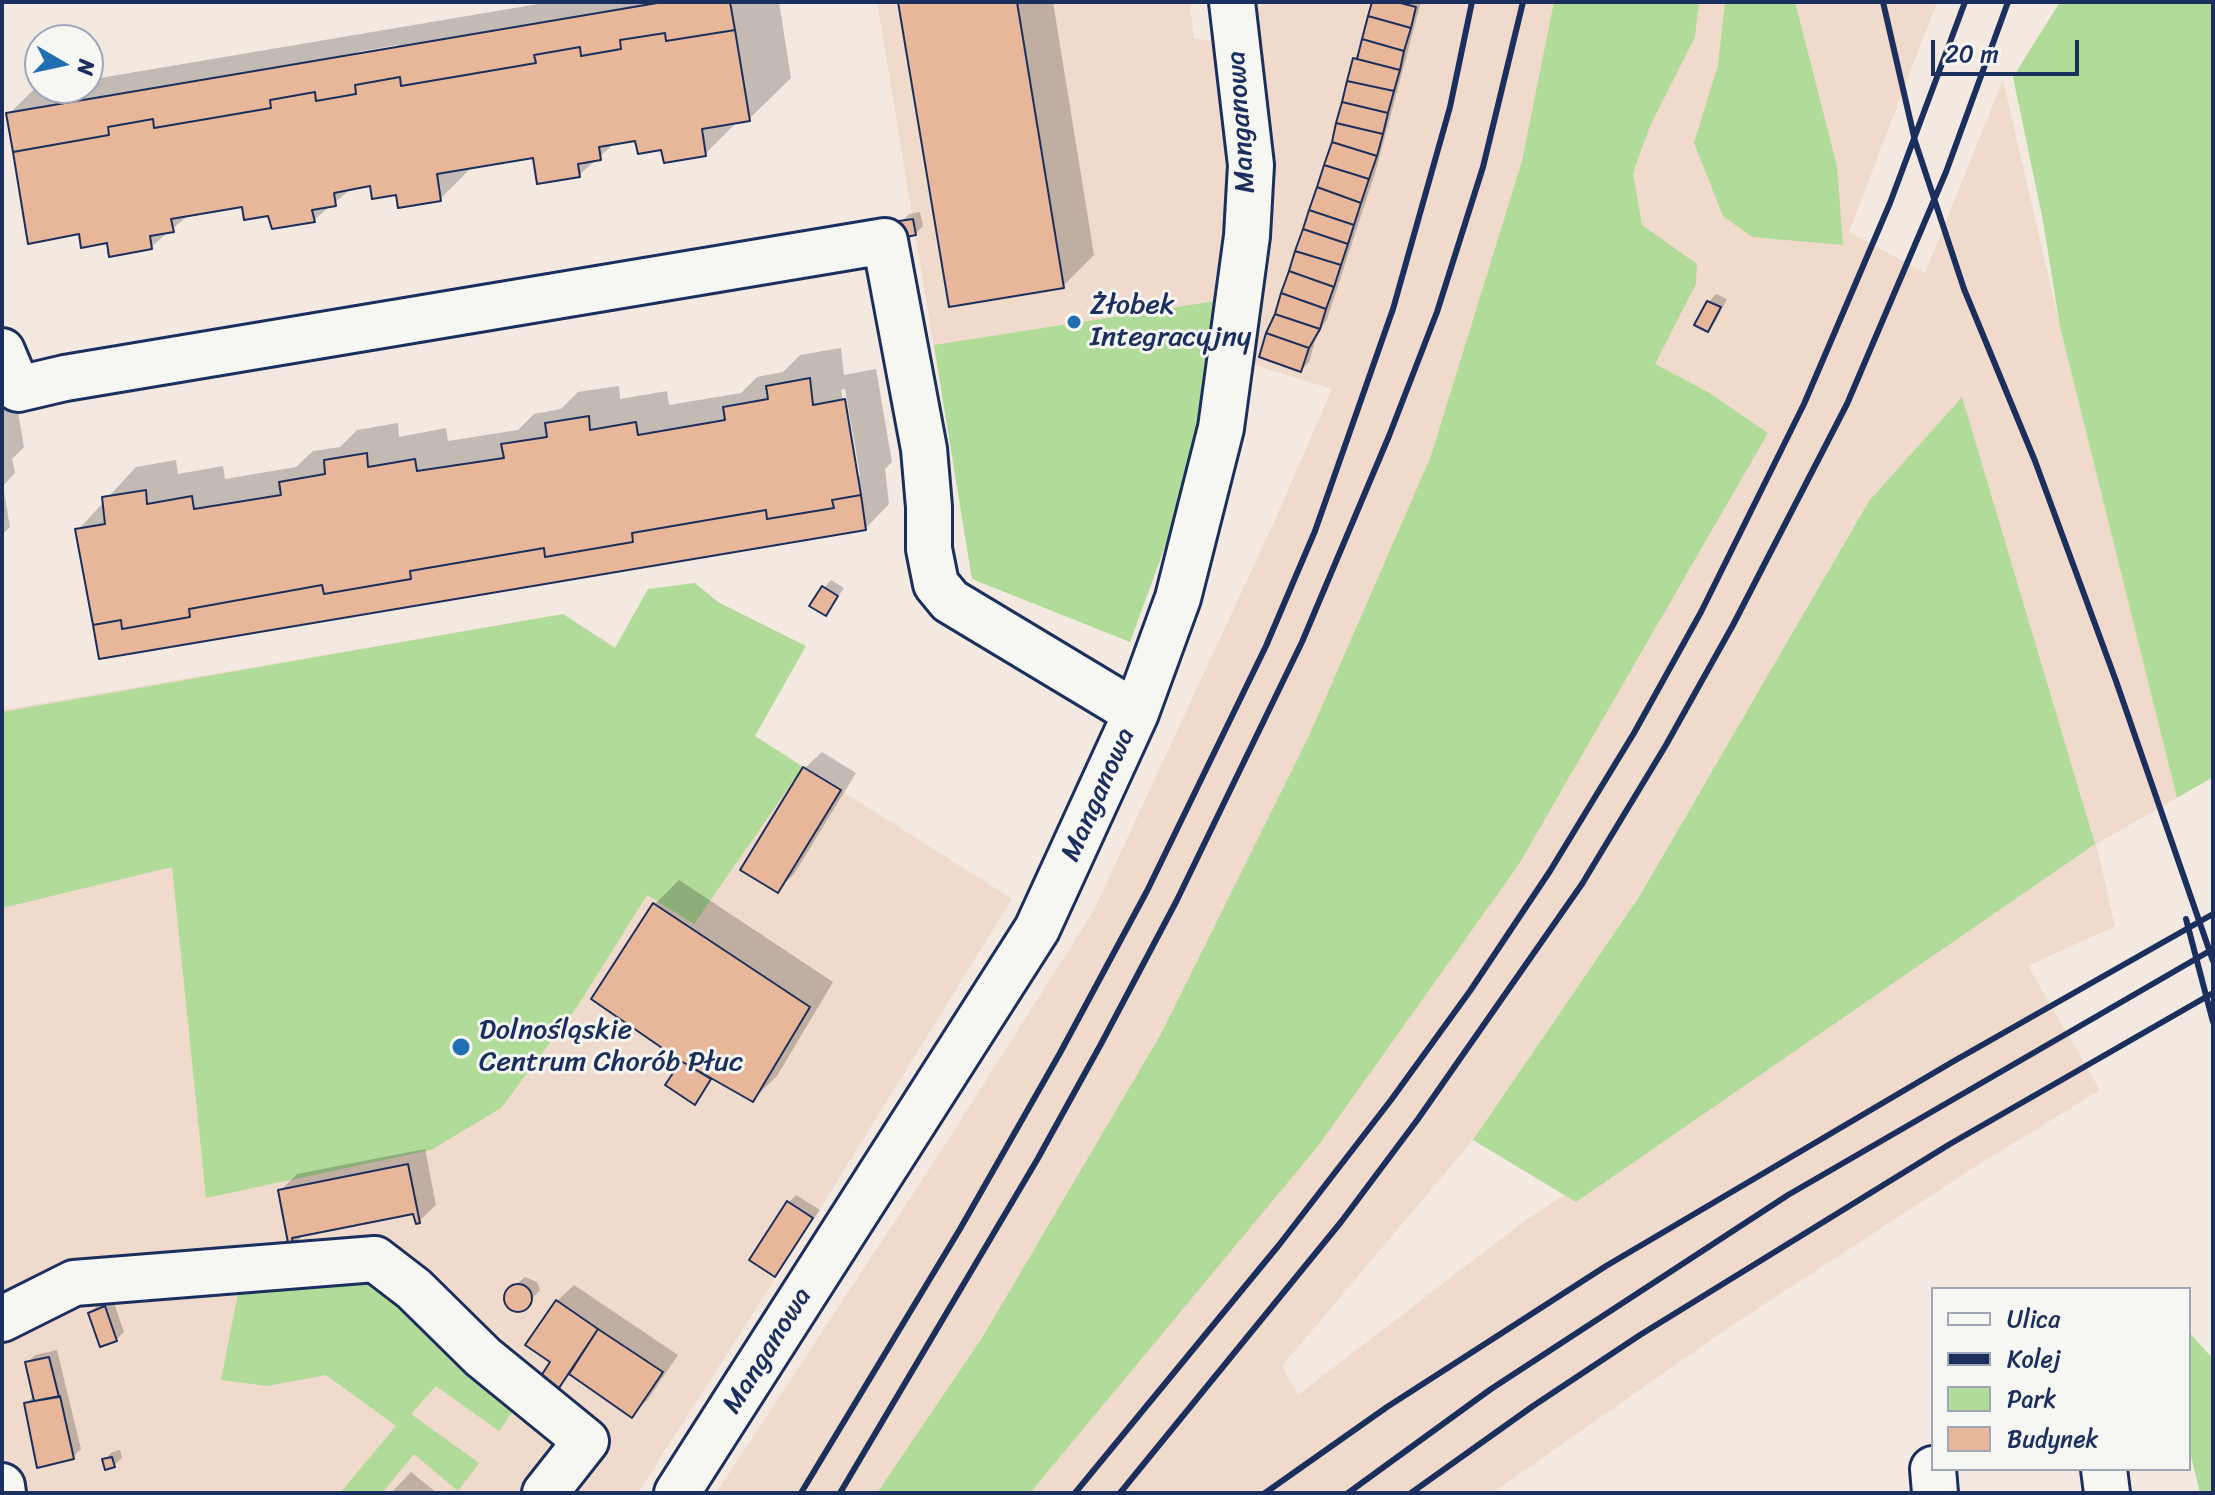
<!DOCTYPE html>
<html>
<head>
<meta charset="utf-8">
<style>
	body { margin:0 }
	#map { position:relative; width:2215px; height:1495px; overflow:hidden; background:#f3e9e0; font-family:Sriracha,sans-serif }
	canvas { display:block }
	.frame { position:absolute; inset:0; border:4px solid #1b2f5e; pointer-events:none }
	.legend { position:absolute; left:1931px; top:1287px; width:260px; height:184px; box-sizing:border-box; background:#f6f6f2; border:2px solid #9ea6b7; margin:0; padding:10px 14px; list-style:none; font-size:24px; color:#1b2f5e }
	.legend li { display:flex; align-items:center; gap:16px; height:40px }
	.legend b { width:40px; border:2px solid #9ea6b7 }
	.north { position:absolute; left:24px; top:24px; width:80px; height:80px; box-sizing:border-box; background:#f6f6f2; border:2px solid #9ea6b7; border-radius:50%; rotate:99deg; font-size:22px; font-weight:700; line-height:32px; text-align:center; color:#1b2f5e }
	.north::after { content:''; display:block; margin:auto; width:28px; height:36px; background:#1f6fb2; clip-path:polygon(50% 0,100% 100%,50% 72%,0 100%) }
	.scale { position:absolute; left:1931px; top:40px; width:148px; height:36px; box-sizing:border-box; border:4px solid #1b2f5e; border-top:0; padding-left:10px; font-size:24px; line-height:28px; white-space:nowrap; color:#1b2f5e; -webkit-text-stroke:6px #f6f6f2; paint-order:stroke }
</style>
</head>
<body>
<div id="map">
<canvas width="2215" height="1495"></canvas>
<div class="frame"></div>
<ul class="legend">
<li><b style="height:10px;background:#f6f6f2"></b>Ulica</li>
<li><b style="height:10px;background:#1b2f5e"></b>Kolej</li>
<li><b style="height:22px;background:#b0db99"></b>Park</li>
<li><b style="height:22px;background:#e8b799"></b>Budynek</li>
</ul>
<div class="north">N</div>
<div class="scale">20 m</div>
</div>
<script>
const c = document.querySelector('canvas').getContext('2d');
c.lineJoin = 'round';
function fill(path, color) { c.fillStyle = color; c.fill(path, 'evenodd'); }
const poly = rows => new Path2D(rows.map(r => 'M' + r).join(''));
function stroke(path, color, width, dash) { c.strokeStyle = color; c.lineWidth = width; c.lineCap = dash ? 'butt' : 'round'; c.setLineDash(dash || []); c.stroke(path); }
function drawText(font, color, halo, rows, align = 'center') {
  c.font = font + ' Sriracha,sans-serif'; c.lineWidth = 6; c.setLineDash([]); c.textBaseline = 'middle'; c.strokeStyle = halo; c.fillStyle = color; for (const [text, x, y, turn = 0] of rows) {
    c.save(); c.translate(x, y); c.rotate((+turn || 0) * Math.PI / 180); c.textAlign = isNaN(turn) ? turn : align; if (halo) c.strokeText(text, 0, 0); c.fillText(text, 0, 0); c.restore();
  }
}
const built = poly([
	[877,2,1197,2,1190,6,1194,38,1223,43,1231,161,1222,300,1130,642,972,579],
	[1252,2,1937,2,1849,232,1925,273,2003,80,2060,327,2177,798,2096,844,2115,926,2028,966,2100,1090,1981,1163,1728,1328,1492,1493,716,1493,941,1151,1093,912,1274,522,1332,389,1248,363],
	[1961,398,2095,844,1523,1222,1298,1395,1282,1366,1473,1140,1639,897,1869,501],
	[563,614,1012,899,828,1196,638,1493,2,1493,2,710]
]);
const green = poly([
	[1554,2,1699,2,1695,37,1650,126,1633,173,1642,225,1697,264,1696,284,1655,364,1708,392,1768,433,1519,864,1318,1146,1030,1493,877,1493,982,1338,1161,1034,1309,736,1431,456,1522,161],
	[1725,2,1795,2,1837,166,1843,245,1752,237,1723,216,1694,143,1718,65],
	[2060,2,2213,2,2213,777,2177,798,2060,327,2043,221,2013,77],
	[1222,300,1192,473,1130,642,972,579,934,345],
	[1962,397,2095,844,1576,1202,1473,1140,1639,897,1869,501],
	[695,583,718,602,806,646,755,736,803,767,694,924,647,895,579,1004,501,1108,431,1150,206,1198,172,867,2,908,2,712,563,614,615,648,648,589],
	[368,1278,405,1299,516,1407,499,1431,436,1386,411,1414,479,1463,458,1491,414,1454,382,1493,340,1493,396,1426,326,1375,268,1386,221,1380,239,1288],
	[2189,1332,2213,1359,2213,1493,2200,1493,2189,1448]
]);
const shadow = poly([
	[550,2,779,2,791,78,749,119,738,121,705,154,663,147,637,138,616,142,579,175,534,156,473,166,440,199,398,192,371,183,353,187,314,220,270,214,244,205,190,214,151,247,108,241,80,232,9,114,33,90,88,88,88,80],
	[398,45,393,50,357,56,357,52],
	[900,2,1053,2,1094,255,1063,286],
	[1375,2,1421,2,1376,170,1327,319,1316,338,1309,362,1301,370,1334,142,1354,59,1361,53],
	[920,212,923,226,915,234,901,222,909,214],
	[1716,294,1727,299,1715,322,1707,330,1709,302],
	[841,348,844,375,876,369,892,462,885,469,889,504,865,529,78,530,136,467,176,460,178,474,223,466,225,479,296,467,313,451,340,447,357,430,398,423,399,437,446,428,448,441,518,430,534,414,561,409,578,392,619,386,620,399,667,391,669,405,741,393,757,377,783,372,800,355],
	[845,389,860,475,857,479,841,390],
	[2,399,4,409,17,406,24,447,12,459,15,473,3,486,10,527,2,535],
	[831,580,844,588,825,614,824,588],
	[822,752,856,773,794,874,777,891,742,869,805,768],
	[679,880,833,982,777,1076,752,1100,713,1077,695,1102,668,1085,684,1060,654,905],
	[425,1149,436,1205,419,1221,414,1212,305,1233,293,1246,280,1191,297,1174],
	[796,1195,820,1210,775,1275,789,1202],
	[525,1277,537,1282,540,1290,522,1310,516,1310,511,1308,506,1299,509,1290],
	[574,1285,678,1355,648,1399,632,1415,571,1373,559,1386,553,1361,557,1301],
	[113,1300,124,1332,116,1340,90,1313,98,1305],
	[57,1350,81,1449,73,1457,27,1403,35,1395,27,1363,35,1355],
	[120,1450,122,1458,114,1465,104,1460,112,1452],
	[411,1472,437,1493,391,1493]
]);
const building = poly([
	[663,2,730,2,735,30,666,41,665,33,620,40,621,49,581,56,580,47,534,55,536,63,401,86,400,77,355,85,356,94,316,101,315,92,270,100,271,108,154,128,153,119,108,127,109,135,13,152,6,113,663,2],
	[898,2,1017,2,1064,288,949,307,898,2],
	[1372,2,1397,2,1416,7,1411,28,1368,16,1372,2],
	[1368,16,1411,28,1404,51,1362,39,1368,16],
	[735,30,750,121,702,129,706,156,664,163,661,150,638,154,635,141,599,147,601,160,578,164,580,177,537,184,533,158,437,174,441,201,398,208,396,195,372,199,370,186,334,193,336,206,312,210,315,222,272,229,268,216,244,220,242,207,171,219,174,232,150,236,152,249,109,257,107,243,81,248,79,234,28,244,13,152,109,135,108,127,153,119,154,128,271,108,270,100,315,92,316,101,356,94,355,85,400,77,401,86,536,63,534,55,580,47,581,56,621,49,620,40,665,33,666,41,735,30],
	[1362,39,1404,51,1400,70,1357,59,1362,39],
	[1353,58,1400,70,1394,91,1347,81,1353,58],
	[1347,81,1394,91,1388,113,1342,102,1347,81],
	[1342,102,1388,113,1383,134,1336,123,1342,102],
	[1336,123,1383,134,1377,156,1332,142,1336,123],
	[1332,142,1377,156,1369,179,1324,165,1332,142],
	[1324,165,1369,179,1361,203,1317,187,1324,165],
	[1317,187,1361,203,1354,225,1309,210,1317,187],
	[1309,210,1354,225,1348,244,1303,229,1309,210],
	[913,219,916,235,902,238,899,221,913,219],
	[1303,229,1348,244,1341,265,1295,251,1303,229],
	[1295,251,1341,265,1334,287,1289,271,1295,251],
	[1289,271,1334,287,1326,309,1281,293,1289,271],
	[1281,293,1326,309,1320,329,1275,314,1281,293],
	[1707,301,1721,307,1708,332,1694,325,1707,301],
	[1275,314,1320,329,1309,348,1266,333,1275,314],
	[1266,333,1309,348,1301,372,1259,357,1266,333],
	[810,378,813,405,845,399,861,495,832,500,834,508,767,519,766,510,632,533,633,542,545,557,544,548,410,571,411,579,324,594,322,585,189,609,190,617,122,629,121,620,93,625,75,529,105,524,102,497,146,490,147,504,192,496,194,509,281,495,279,482,325,474,324,460,367,453,368,467,415,459,417,471,504,458,501,444,547,437,545,423,589,416,590,430,636,422,638,435,725,420,723,407,768,399,766,386,810,378],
	[861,495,866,530,99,659,93,625,121,620,122,629,190,617,189,609,322,585,324,594,411,579,410,571,544,548,545,557,633,542,632,533,766,510,767,519,834,508,832,500,861,495],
	[822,586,838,596,826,616,809,606,822,586],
	[803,767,841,790,778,893,740,870,803,767],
	[653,903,810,1007,753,1102,681,1061,591,999,653,903],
	[681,1061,711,1079,695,1105,665,1085,681,1061],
	[408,1164,420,1223,416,1224,413,1214,292,1238,294,1248,289,1248,278,1190,408,1164],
	[787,1201,813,1218,775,1277,749,1260,787,1201],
	'504 1298a14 14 0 1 1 28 0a14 14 0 1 1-28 0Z',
	[556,1300,598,1329,559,1388,541,1376,550,1362,525,1345,556,1300],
	[105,1306,117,1341,100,1347,88,1313,105,1306],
	[598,1329,663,1372,632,1418,569,1374,598,1329],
	[49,1357,59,1397,34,1401,25,1362,49,1357],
	[60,1396,74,1459,37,1468,24,1403,60,1396],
	[112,1457,115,1467,105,1470,102,1459,112,1457]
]);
const minor = poly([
	[2,351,18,389,65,378,885,241,924,449,929,507,929,549,936,584,950,601,1136,713],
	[2,1319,74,1283,375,1259,414,1289,483,1357,586,1441,545,1493],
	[1933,1469,1935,1493],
	[2104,1469,2107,1493],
	[2,1486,3,1493],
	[677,1493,1037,929,1136,713,1178,598,1221,428,1247,236,1251,165,1232,2]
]);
const rail = poly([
	[1883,2,1915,141,1964,289,2035,461,2116,681,2213,961],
	[2186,919,2213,1022],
	[801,1493,960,1229,1060,1053,1147,891,1266,646,1315,531,1393,309,1450,107,1472,2],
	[840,1493,1037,1160,1101,1044,1176,902,1302,642,1389,436,1437,312,1483,167,1523,2],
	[1075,1493,1279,1245,1391,1100,1470,991,1550,871,1634,733,1701,612,1804,404,1890,203,1965,2],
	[1120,1493,1341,1222,1418,1119,1582,884,1666,745,1733,625,1847,404,1946,172,2008,2],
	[1265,1493,1387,1407,1606,1266,1954,1061,2213,914],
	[1348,1493,1491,1389,1788,1195,2213,949],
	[1411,1493,1533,1406,1640,1335,1950,1144,2213,993]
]);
const markers = [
	[1074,322,8,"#1f6fb2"],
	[461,1047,10,"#1f6fb2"]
];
const streetNames = [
	["Manganowa",1242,122,-94],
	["Manganowa",1099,795,-66],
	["Manganowa",768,1351,-58]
];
const poiNames = [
	["Żłobek",1090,306],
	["Integracyjny",1090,338],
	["Dolnośląskie",479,1031],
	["Centrum Chorób Płuc",479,1063]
];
fill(built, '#f0dacb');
fill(green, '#b0db99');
fill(shadow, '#0003');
fill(building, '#e8b799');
stroke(building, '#1b2f5e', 2);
stroke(minor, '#1b2f5e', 50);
stroke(minor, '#f6f6f2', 44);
stroke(rail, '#1b2f5e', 6);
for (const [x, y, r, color] of markers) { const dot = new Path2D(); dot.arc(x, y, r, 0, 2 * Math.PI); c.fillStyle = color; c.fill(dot); stroke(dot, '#f6f6f2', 3); }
drawText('28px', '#1b2f5e', '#f6f6f2', streetNames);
drawText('28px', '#1b2f5e', '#f6f6f2', poiNames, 'left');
</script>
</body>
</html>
